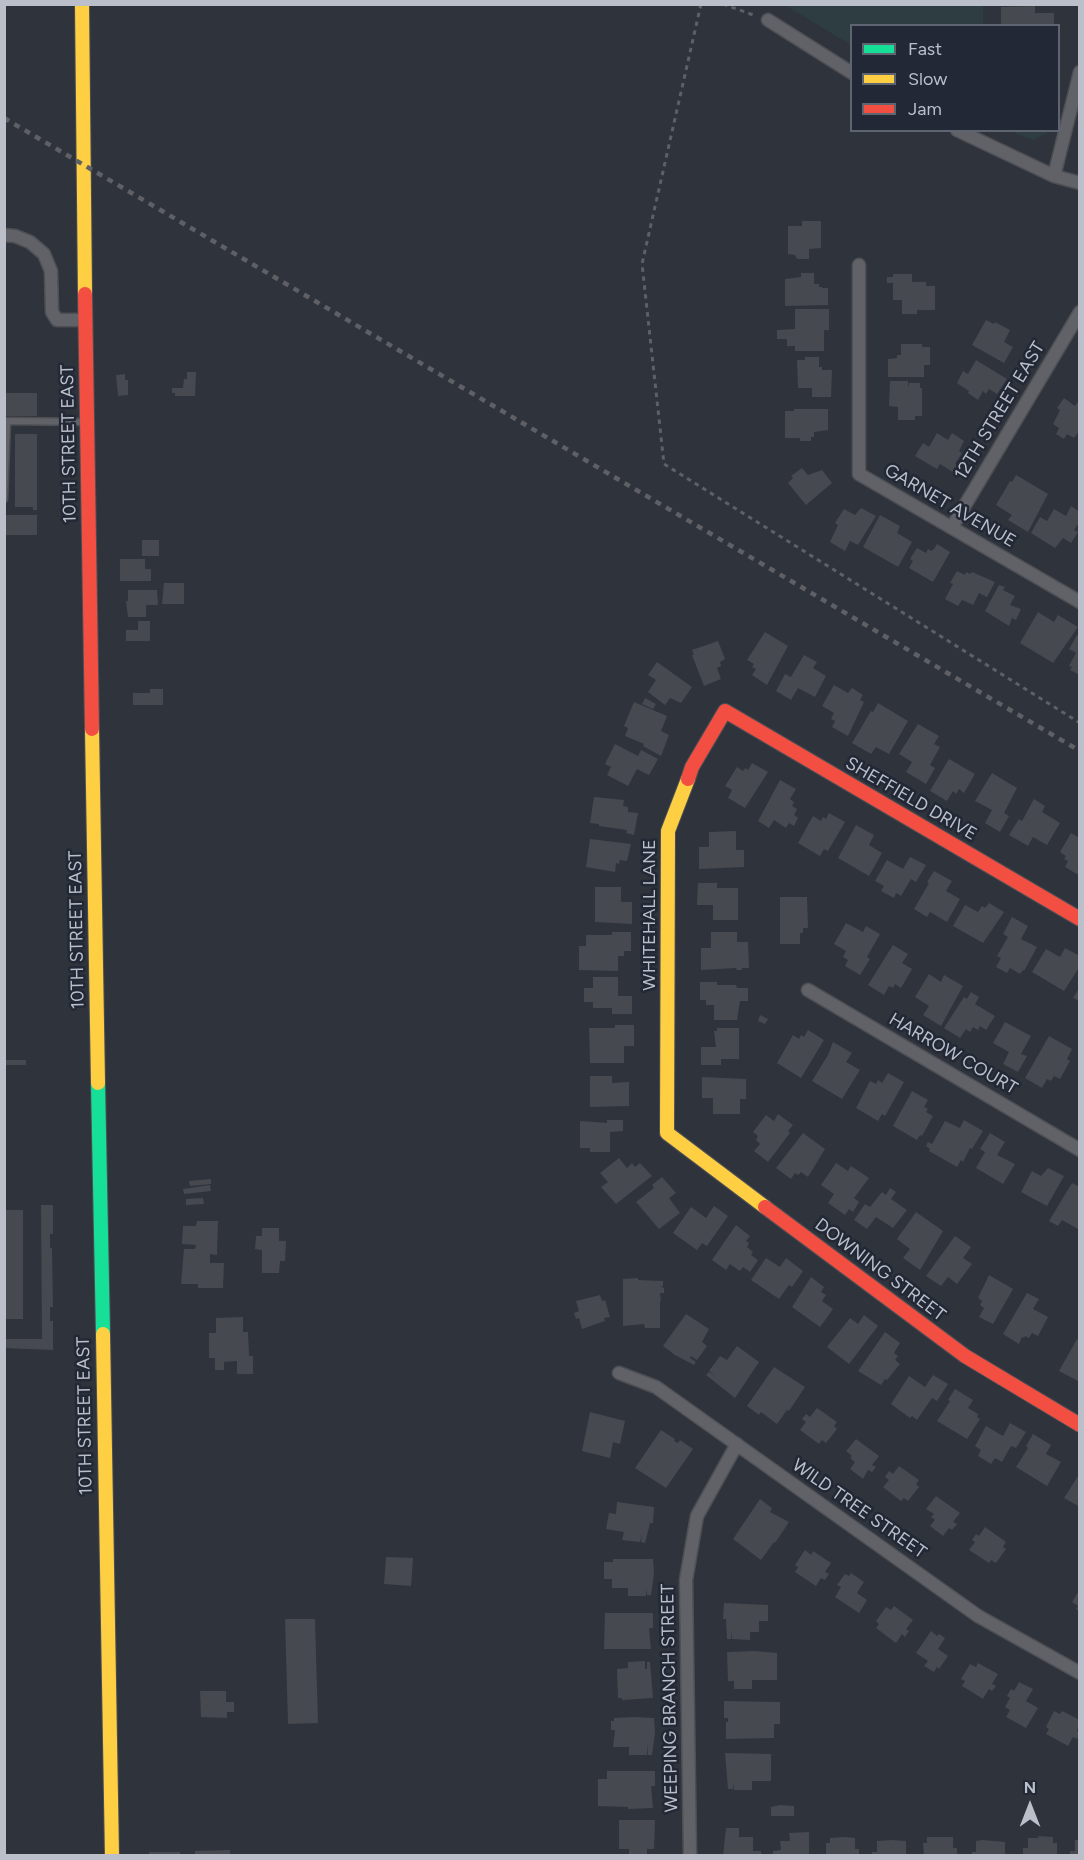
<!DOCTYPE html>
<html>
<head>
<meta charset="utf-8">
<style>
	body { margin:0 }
	#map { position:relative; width:1084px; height:1860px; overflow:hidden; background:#2f333b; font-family:Figtree,sans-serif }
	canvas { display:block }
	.frame { position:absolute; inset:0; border:6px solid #bbbfca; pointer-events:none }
	.legend { position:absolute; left:850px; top:24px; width:210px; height:108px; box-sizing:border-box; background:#222835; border:2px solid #5f6471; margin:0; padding:8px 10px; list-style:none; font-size:18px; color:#bbbfca }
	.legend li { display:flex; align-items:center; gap:12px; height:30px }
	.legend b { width:30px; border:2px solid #5f6471 }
	.north { position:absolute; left:1000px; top:1776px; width:60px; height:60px; -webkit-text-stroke:4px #222835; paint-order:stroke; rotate:0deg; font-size:16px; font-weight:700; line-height:24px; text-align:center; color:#bbbfca }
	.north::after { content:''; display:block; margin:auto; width:21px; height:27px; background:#bbbfca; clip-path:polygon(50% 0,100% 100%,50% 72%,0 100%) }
</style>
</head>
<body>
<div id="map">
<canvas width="1084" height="1860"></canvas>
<div class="frame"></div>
<ul class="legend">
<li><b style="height:8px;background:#16e098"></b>Fast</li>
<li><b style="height:8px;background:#ffcf43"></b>Slow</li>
<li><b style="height:8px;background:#f24e42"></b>Jam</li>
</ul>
<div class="north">N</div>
</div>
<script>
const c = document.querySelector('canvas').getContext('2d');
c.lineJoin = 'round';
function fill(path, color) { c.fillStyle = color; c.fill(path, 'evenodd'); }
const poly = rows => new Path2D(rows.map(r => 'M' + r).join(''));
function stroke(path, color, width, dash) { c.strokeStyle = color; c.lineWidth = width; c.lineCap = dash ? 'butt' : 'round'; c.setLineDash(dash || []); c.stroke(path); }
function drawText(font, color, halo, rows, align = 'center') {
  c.font = font + ' Figtree,sans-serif'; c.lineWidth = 5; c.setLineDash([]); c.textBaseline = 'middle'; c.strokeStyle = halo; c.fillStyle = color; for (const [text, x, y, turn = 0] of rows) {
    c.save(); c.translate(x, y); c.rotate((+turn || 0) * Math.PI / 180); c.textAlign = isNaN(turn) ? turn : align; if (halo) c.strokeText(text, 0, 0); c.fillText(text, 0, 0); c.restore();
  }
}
const green = poly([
	[785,5,983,5,983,25,852,26,851,45],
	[1010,131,1047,130,1047,133,1033,140]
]);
const building = poly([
	[1035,6,1035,13,1054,13,1054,26,1001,26,1001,7],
	[802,221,821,221,821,248,809,249,809,259,797,259,795,255,788,254,788,226,802,226],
	[801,273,814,273,814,284,819,284,819,287,822,287,822,288,828,288,828,305,785,306,785,279,801,277],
	[893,274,912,274,912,282,926,282,926,286,935,286,935,310,917,310,917,314,902,314,902,300,893,300,893,283,887,283,887,277,893,277],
	[795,309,829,309,829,330,824,330,824,351,795,351,795,346,787,346,787,339,777,339,777,330,795,329],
	[986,320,994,324,995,322,1010,330,1004,342,1013,347,1004,363,972,345],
	[901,344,922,344,922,347,930,347,930,365,924,365,924,377,888,377,888,359,897,358,897,355,901,355],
	[805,357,819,357,819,367,822,367,822,370,832,370,831,397,812,397,812,388,798,388,797,360,805,360],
	[976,360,1007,379,997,394,989,389,986,394,983,391,978,400,968,393,969,391,957,383,963,371,968,374],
	[187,372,196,372,195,396,175,396,175,393,172,393,172,388,183,388,184,379,187,379],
	[125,374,125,380,128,380,128,395,118,396,116,375],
	[890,381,908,381,908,388,909,383,920,383,920,388,922,388,922,416,915,416,915,420,898,420,898,407,889,406],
	[4,393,37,393,37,416,4,416],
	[1064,398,1075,406,1080,399,1080,430,1074,438,1067,434,1064,439,1056,434,1059,428,1053,424,1060,410,1057,408],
	[794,409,828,409,828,430,814,432,814,437,811,437,811,441,800,441,800,438,785,438,785,411,794,411],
	[937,433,948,440,952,433,964,441,959,451,962,453,955,464,960,468,956,474,940,464,937,469,915,456,923,443,929,447],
	[15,434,37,434,37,510,33,510,33,507,15,507],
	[802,468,808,475,822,470,832,483,806,505,788,483,793,478,791,476],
	[1016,475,1048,494,1028,532,1008,520,1012,515,996,505,1010,481,1012,482],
	[1071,506,1080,512,1080,521,1074,530,1078,532,1071,543,1063,538,1055,548,1031,533,1040,517,1047,521,1054,509,1066,516],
	[861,508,876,516,858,545,850,541,845,551,830,542,838,525,835,523,844,509,855,515],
	[4,515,37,515,37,535,4,535],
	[880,515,900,526,897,533,912,542,898,567,863,547],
	[142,540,159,540,159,556,142,556],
	[937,544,950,552,933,582,909,568,913,561,910,559,917,548,926,553,928,549,931,551,934,549],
	[120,559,145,559,145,569,151,569,151,581,120,581],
	[957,571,965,575,966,572,970,574,972,572,995,582,987,597,979,593,973,605,962,600,958,606,945,599,953,584,950,583],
	[164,583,184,583,184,604,162,604],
	[999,585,1005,587,1003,590,1015,596,1010,605,1021,609,1016,620,1012,618,1009,626,985,611],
	[128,590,157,590,158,605,146,605,146,617,128,617,126,601,128,601],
	[1038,612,1054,622,1058,615,1078,627,1053,663,1020,643],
	[138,621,150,621,150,641,126,641,126,630,138,630],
	[765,632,788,646,767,685,752,675,756,669,752,667,754,664,747,660],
	[1077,635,1080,637,1078,674,1070,670,1072,667,1069,666,1076,653,1069,649],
	[718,641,725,659,720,662,721,666,717,668,721,679,704,686,692,655,694,655,692,650],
	[804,655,817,662,813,668,826,676,815,697,798,688,791,700,776,691,785,674,791,677],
	[657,662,692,687,681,703,670,698,665,705,648,692,656,680,648,675],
	[834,685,848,693,852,688,863,695,860,700,864,702,848,736,832,727,835,721,831,719,834,713,822,706],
	[150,689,163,689,163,705,133,705,133,693,150,693],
	[645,698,656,704,653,709,642,704],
	[634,702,667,716,661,731,669,735,661,756,643,746,644,744,625,736,628,728,624,726],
	[878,703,908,721,889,754,876,747,871,754,852,743,871,711,873,712],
	[918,724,939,736,934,744,940,747,930,765,935,768,926,784,906,772,912,762,899,754],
	[615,744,638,756,641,750,658,759,649,775,637,769,628,786,607,775,611,767,605,764],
	[949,759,975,774,964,793,959,789,956,794,953,791,947,801,930,791],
	[752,763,768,772,745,808,728,798,732,790,725,786,737,767,743,771,745,768,748,770],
	[992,773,1017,788,1004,813,1009,816,1000,832,985,823,992,810,975,801],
	[780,780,796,789,790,799,794,802,792,806,797,809,794,815,798,818,794,826,789,823,786,828,774,820,769,828,758,821],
	[594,797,624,800,623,806,628,807,628,812,638,813,634,835,626,833,627,830,599,826,599,824,590,823],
	[1034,799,1045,806,1042,812,1060,823,1047,845,1033,837,1028,846,1009,835,1019,819,1022,821],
	[829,813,845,822,828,851,824,849,820,856,798,843,813,816,821,821,823,817,826,819],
	[856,825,874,835,869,845,882,853,869,876,838,858],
	[736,831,736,850,744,850,744,867,699,869,699,847,709,847,709,832],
	[1071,833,1080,838,1080,876,1065,867,1068,861,1064,859,1066,856,1060,852],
	[590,839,631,844,627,861,620,860,619,864,616,863,615,872,586,867],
	[910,857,926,865,916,882,911,879,901,896,896,893,894,898,881,891,884,886,875,881,887,860,903,869],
	[934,871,952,881,946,891,960,899,947,922,930,912,927,917,914,909,929,883,927,882],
	[698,883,717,883,717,888,738,888,738,920,713,920,713,905,697,905],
	[595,887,621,887,621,902,632,902,632,924,595,922],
	[780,897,807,897,808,928,803,928,803,933,800,933,800,944,780,944],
	[989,903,1004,912,983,943,953,926,965,905,978,912,982,906,985,908],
	[1012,917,1028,926,1021,939,1037,947,1024,971,1023,970,1020,974,1010,968,1007,973,996,967,1001,958,997,956,1008,937,1003,934],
	[846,923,863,932,866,926,880,934,867,957,870,959,860,975,845,966,848,960,843,957,846,951,834,944],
	[612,932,631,932,631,951,624,951,624,956,618,956,618,971,579,970,579,946,586,946,586,935,612,935],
	[711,932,737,932,737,942,748,942,749,968,742,968,742,970,737,970,736,968,701,970,701,948,711,948],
	[893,945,908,954,902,963,912,969,901,988,895,984,893,988,889,986,884,995,868,985],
	[1065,948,1080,956,1080,966,1064,991,1032,972,1046,949,1060,957],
	[929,974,941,982,944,975,963,986,941,1026,923,1015,929,1006,915,997],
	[593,977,618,977,618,996,632,996,632,1014,612,1014,612,1008,593,1008,593,1002,584,1002,584,988,593,988],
	[700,982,717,982,717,985,736,985,737,988,748,988,748,1001,740,1001,737,1020,714,1020,714,1005,706,1005,706,1000,700,1000],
	[1080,987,1080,1001,1073,998],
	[971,992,979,997,975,1004,995,1016,986,1030,980,1026,978,1030,973,1027,970,1032,966,1029,960,1038,944,1028,964,997,967,999],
	[760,1015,768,1019,765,1024,758,1021],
	[1005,1022,1031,1036,1021,1054,1027,1056,1018,1072,1003,1064,1009,1052,993,1043],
	[615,1025,634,1025,634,1046,624,1046,624,1063,590,1063,589,1028,615,1028],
	[717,1028,739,1028,739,1059,721,1059,721,1065,701,1065,701,1047,716,1047,714,1031,717,1031],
	[808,1030,824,1040,801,1078,777,1063,793,1035,799,1039,801,1035,804,1037],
	[1049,1036,1072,1049,1067,1059,1070,1061,1060,1079,1054,1076,1051,1081,1047,1079,1042,1088,1025,1078],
	[833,1042,852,1053,846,1062,860,1070,842,1099,812,1081,828,1055],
	[4,1060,26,1060,26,1065,4,1065],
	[888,1073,904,1082,885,1116,882,1114,878,1121,856,1108,870,1081,876,1084,878,1080,882,1083],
	[590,1076,612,1076,612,1083,629,1082,629,1106,590,1107],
	[702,1077,746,1079,746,1099,740,1099,740,1114,713,1114,713,1098,702,1098],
	[912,1091,928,1100,924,1107,928,1109,926,1112,933,1116,922,1136,920,1135,917,1140,893,1126],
	[778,1114,793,1125,788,1131,790,1133,768,1162,754,1151,760,1144,756,1140,758,1136,753,1132,766,1115,774,1121],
	[607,1120,623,1120,623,1131,610,1132,610,1152,590,1152,590,1148,580,1148,580,1121,607,1123],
	[964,1120,983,1131,972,1149,970,1148,963,1162,961,1160,957,1167,929,1151,930,1149,926,1146,928,1142,932,1144,945,1121,960,1128],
	[803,1133,825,1149,808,1177,801,1172,798,1175,795,1173,791,1179,776,1168],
	[990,1133,1005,1142,997,1155,1015,1164,1003,1184,976,1168,985,1152,980,1149],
	[619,1158,627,1168,632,1163,635,1167,640,1163,652,1176,616,1204,601,1187,608,1182,600,1173],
	[836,1163,848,1171,851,1166,869,1178,854,1198,859,1202,853,1212,849,1209,845,1215,828,1203,834,1194,821,1185],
	[1048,1168,1064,1176,1047,1206,1021,1192,1032,1171,1041,1176],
	[662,1177,676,1193,669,1198,680,1213,659,1229,636,1202,654,1188,652,1185],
	[211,1179,211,1184,190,1186,189,1181],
	[1072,1183,1080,1187,1078,1229,1062,1220,1058,1226,1049,1221],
	[210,1185,211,1191,184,1194,183,1189],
	[890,1188,896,1192,891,1199,907,1210,893,1228,876,1217,867,1229,854,1220,865,1204,870,1207,882,1192,886,1195],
	[203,1198,204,1204,186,1205,186,1199],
	[41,1205,53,1205,53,1234,50,1234,50,1248,52,1248,53,1307,50,1307,50,1321,53,1321,53,1350,4,1348,4,1339,42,1339],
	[714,1206,728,1216,707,1246,702,1243,697,1250,673,1233,691,1207,706,1218],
	[4,1210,23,1210,23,1319,4,1319],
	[916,1212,943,1231,920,1270,903,1258,910,1249,897,1239],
	[197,1221,218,1221,217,1255,210,1254,210,1263,224,1263,223,1288,198,1288,198,1284,181,1284,184,1249,195,1249,196,1245,182,1244,183,1226,196,1226],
	[736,1225,750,1236,746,1241,749,1243,747,1247,753,1252,751,1255,758,1260,750,1272,743,1267,740,1271,730,1264,726,1270,712,1260],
	[262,1228,279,1228,279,1241,286,1241,285,1261,280,1261,279,1273,262,1273,262,1250,255,1249,256,1236,262,1236],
	[955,1236,971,1247,963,1258,972,1264,957,1284,948,1277,941,1286,926,1276],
	[766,1258,780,1267,786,1258,803,1271,792,1287,789,1285,779,1299,751,1280],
	[989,1275,1013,1289,993,1324,979,1317,984,1308,980,1305,982,1301,978,1298],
	[811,1277,824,1287,821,1292,826,1295,822,1301,833,1309,820,1327,792,1307],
	[638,1278,638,1280,663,1281,663,1286,660,1286,664,1288,664,1293,660,1293,661,1301,660,1301,660,1328,645,1328,644,1324,623,1326,623,1279],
	[1027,1293,1039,1299,1033,1309,1048,1317,1038,1336,1032,1333,1029,1338,1025,1336,1024,1338,1022,1337,1019,1344,1003,1334],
	[600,1295,602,1301,605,1300,610,1317,604,1318,605,1321,582,1329,579,1318,576,1319,574,1313,579,1311,576,1301],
	[686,1314,709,1329,702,1342,707,1346,697,1360,691,1356,690,1358,696,1362,694,1365,675,1355,663,1346],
	[864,1315,878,1326,849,1364,827,1347,850,1318,858,1324],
	[243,1317,243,1332,248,1332,249,1356,253,1356,253,1374,237,1374,237,1361,224,1362,224,1370,215,1370,215,1358,209,1358,209,1333,216,1333,216,1318],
	[885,1332,900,1343,894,1353,898,1356,895,1360,900,1364,887,1380,885,1379,881,1385,858,1371],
	[1077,1339,1080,1341,1080,1382,1059,1371],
	[737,1346,759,1362,735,1398,706,1375,709,1372,715,1376,709,1371,720,1356,727,1360],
	[774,1367,805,1387,789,1411,787,1410,777,1424,761,1412,759,1415,747,1406],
	[933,1375,948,1384,937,1401,932,1398,917,1420,912,1416,910,1418,891,1404,909,1376,925,1387],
	[955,1389,973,1400,968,1408,978,1414,977,1417,980,1419,967,1439,937,1421,950,1401,948,1400],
	[817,1408,837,1422,834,1426,837,1429,826,1443,822,1440,819,1444,800,1430,806,1422,802,1419,806,1414,810,1417],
	[590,1412,625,1421,620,1444,613,1442,610,1458,582,1451],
	[1010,1423,1026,1432,1016,1448,1011,1446,1002,1462,995,1458,991,1464,978,1456,981,1450,975,1446,986,1426,1003,1436],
	[661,1430,675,1439,674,1441,678,1443,680,1440,693,1449,666,1488,635,1468],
	[1033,1434,1051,1445,1046,1454,1061,1462,1047,1486,1016,1467,1028,1448,1026,1446],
	[856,1439,879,1456,872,1465,876,1467,872,1472,868,1470,863,1479,850,1469,855,1462,850,1458,852,1456,846,1451],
	[899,1466,919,1480,916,1484,919,1487,908,1501,904,1498,901,1501,883,1487,889,1480,885,1477,889,1471,893,1474],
	[1080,1473,1080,1507,1064,1498],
	[936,1496,960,1513,953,1522,957,1524,952,1530,949,1528,943,1536,930,1526,935,1520,931,1517,934,1514,926,1509],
	[760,1499,772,1508,770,1512,789,1522,775,1543,774,1542,761,1560,733,1539],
	[617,1502,654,1507,653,1523,650,1523,645,1543,641,1542,642,1534,640,1542,622,1540,624,1532,606,1529,609,1513,616,1514],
	[985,1527,1006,1542,1003,1547,1006,1549,996,1563,991,1560,989,1563,969,1550,975,1542,972,1540,976,1534,979,1536],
	[805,1550,811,1555,813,1551,831,1563,825,1572,829,1574,825,1580,821,1578,816,1586,795,1572,798,1567,795,1565],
	[386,1557,413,1558,411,1586,384,1584],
	[613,1559,653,1559,654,1574,651,1595,647,1595,647,1588,646,1596,628,1596,628,1588,612,1588,612,1579,604,1579,604,1562,613,1562],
	[851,1573,864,1582,857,1593,867,1600,859,1613,835,1597,841,1587,837,1585,845,1574,849,1576],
	[1080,1589,1080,1611,1076,1609,1078,1606,1072,1602],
	[724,1603,768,1605,768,1621,759,1621,759,1632,750,1632,750,1640,732,1639,732,1632,731,1639,727,1639,726,1619,723,1619],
	[894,1606,913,1620,906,1629,909,1631,905,1637,902,1634,896,1643,876,1628,879,1624,876,1621,886,1607,891,1610],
	[605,1613,653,1613,653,1628,649,1628,651,1649,604,1649],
	[285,1619,315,1619,318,1723,288,1724],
	[931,1631,937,1636,939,1634,945,1638,938,1649,948,1656,939,1669,937,1667,934,1672,924,1666,928,1661,916,1653],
	[755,1651,777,1653,777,1680,752,1680,752,1689,734,1689,734,1681,728,1681,727,1652],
	[645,1661,645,1669,647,1669,647,1662,650,1662,653,1698,622,1700,622,1698,618,1698,617,1669,628,1668,628,1662],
	[978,1663,998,1674,992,1684,996,1686,992,1691,989,1689,983,1699,962,1686,965,1681,961,1679,970,1664,976,1667],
	[1019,1682,1033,1689,1026,1701,1038,1708,1026,1728,1006,1717,1010,1710,1005,1707,1010,1698,1007,1696,1011,1689,1014,1691],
	[200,1691,226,1691,226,1702,234,1702,234,1712,227,1712,227,1718,201,1717],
	[724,1701,780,1702,780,1724,774,1724,774,1738,726,1739,726,1722,728,1722,728,1718,724,1718],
	[1054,1711,1060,1714,1062,1711,1080,1720,1077,1731,1080,1734,1077,1739,1073,1737,1068,1746,1046,1734,1049,1729,1046,1727],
	[634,1717,654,1718,655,1733,652,1755,648,1755,648,1743,647,1755,629,1755,629,1747,613,1747,615,1730,611,1730,611,1721,614,1721,614,1718],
	[725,1753,771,1754,771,1781,752,1781,752,1790,734,1790,733,1782,733,1789,728,1789],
	[607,1771,655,1771,655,1786,651,1786,653,1808,628,1809,628,1807,598,1806,598,1779,607,1779],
	[780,1805,794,1806,794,1816,771,1816,771,1807],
	[619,1820,655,1820,654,1849,647,1849,647,1856,629,1856,629,1849,619,1849],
	[726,1828,739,1828,739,1837,753,1837,753,1851,761,1851,761,1856,723,1856],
	[809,1832,809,1856,773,1856,773,1851,781,1850,780,1841,790,1841,789,1833],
	[1038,1836,1053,1837,1053,1843,1057,1843,1057,1856,1023,1856,1023,1848,1028,1848,1028,1838,1038,1838],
	[844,1837,855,1838,855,1849,859,1849,859,1856,826,1856,826,1843,830,1843,830,1838],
	[927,1837,953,1837,953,1848,957,1848,957,1855,924,1856,923,1843,927,1843],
	[892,1840,906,1841,906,1856,872,1856,872,1852,877,1852,877,1841],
	[982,1840,1005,1842,1005,1856,972,1856,972,1852,976,1852,976,1841],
	[1075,1840,1080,1840,1080,1856,1070,1856,1070,1851,1075,1851],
	[230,1850,230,1856,195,1856,195,1851],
	[149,1852,180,1852,180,1856,149,1856]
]);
const path = poly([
	[701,4,642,264,664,464,1080,723],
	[723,4,756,16]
]);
const lane = poly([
	[4,499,7,421,84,422]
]);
const street = poly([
	[768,20,852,73],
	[957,130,1054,176,1080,183],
	[1054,176,1080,72],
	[4,235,15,236,30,242,44,254,51,271,52,312,57,320,85,320],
	[859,265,859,474,1080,602],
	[952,527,1080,312],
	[808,990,1080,1150],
	[619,1373,656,1387,978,1616,1080,1673],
	[690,1856,686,1580,697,1516,737,1444]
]);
const fast = poly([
	[98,1083,103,1334]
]);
const slow = poly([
	[82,4,85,294],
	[92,729,98,1083],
	[688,779,668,831,667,1133,765,1207],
	[103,1334,112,1856]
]);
const jam = poly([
	[85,294,92,729],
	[688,779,692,767,725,711,1080,919],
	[765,1207,965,1356,1080,1425]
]);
const rail = poly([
	[4,118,1080,751]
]);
const streetNames = [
	["12TH STREET EAST",1000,411,-59],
	["10TH STREET EAST",69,444,-91],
	["GARNET AVENUE",950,506,30],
	["SHEFFIELD DRIVE",911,799,30],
	["WHITEHALL LANE",650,915,-90],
	["10TH STREET EAST",77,930,-91],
	["HARROW COURT",953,1054,30],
	["DOWNING STREET",880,1270,37],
	["10TH STREET EAST",85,1416,-91],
	["WILD TREE STREET",859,1509,35],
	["WEEPING BRANCH STREET",670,1698,-91]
];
fill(green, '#2d3d41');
fill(building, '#464950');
stroke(lane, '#4d4f55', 9);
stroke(street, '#4d4f55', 15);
stroke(fast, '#4d4f55', 16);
stroke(slow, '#4d4f55', 16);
stroke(jam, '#4d4f55', 16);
stroke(path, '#5d6166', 3, [4.5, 4.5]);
stroke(lane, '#606268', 6);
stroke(street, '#606268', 12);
stroke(fast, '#16e098', 14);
stroke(slow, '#ffcf43', 14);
stroke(jam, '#f24e42', 14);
stroke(rail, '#5e6066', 4.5, [6, 6]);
drawText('18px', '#bbbfca', '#222835', streetNames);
</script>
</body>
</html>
